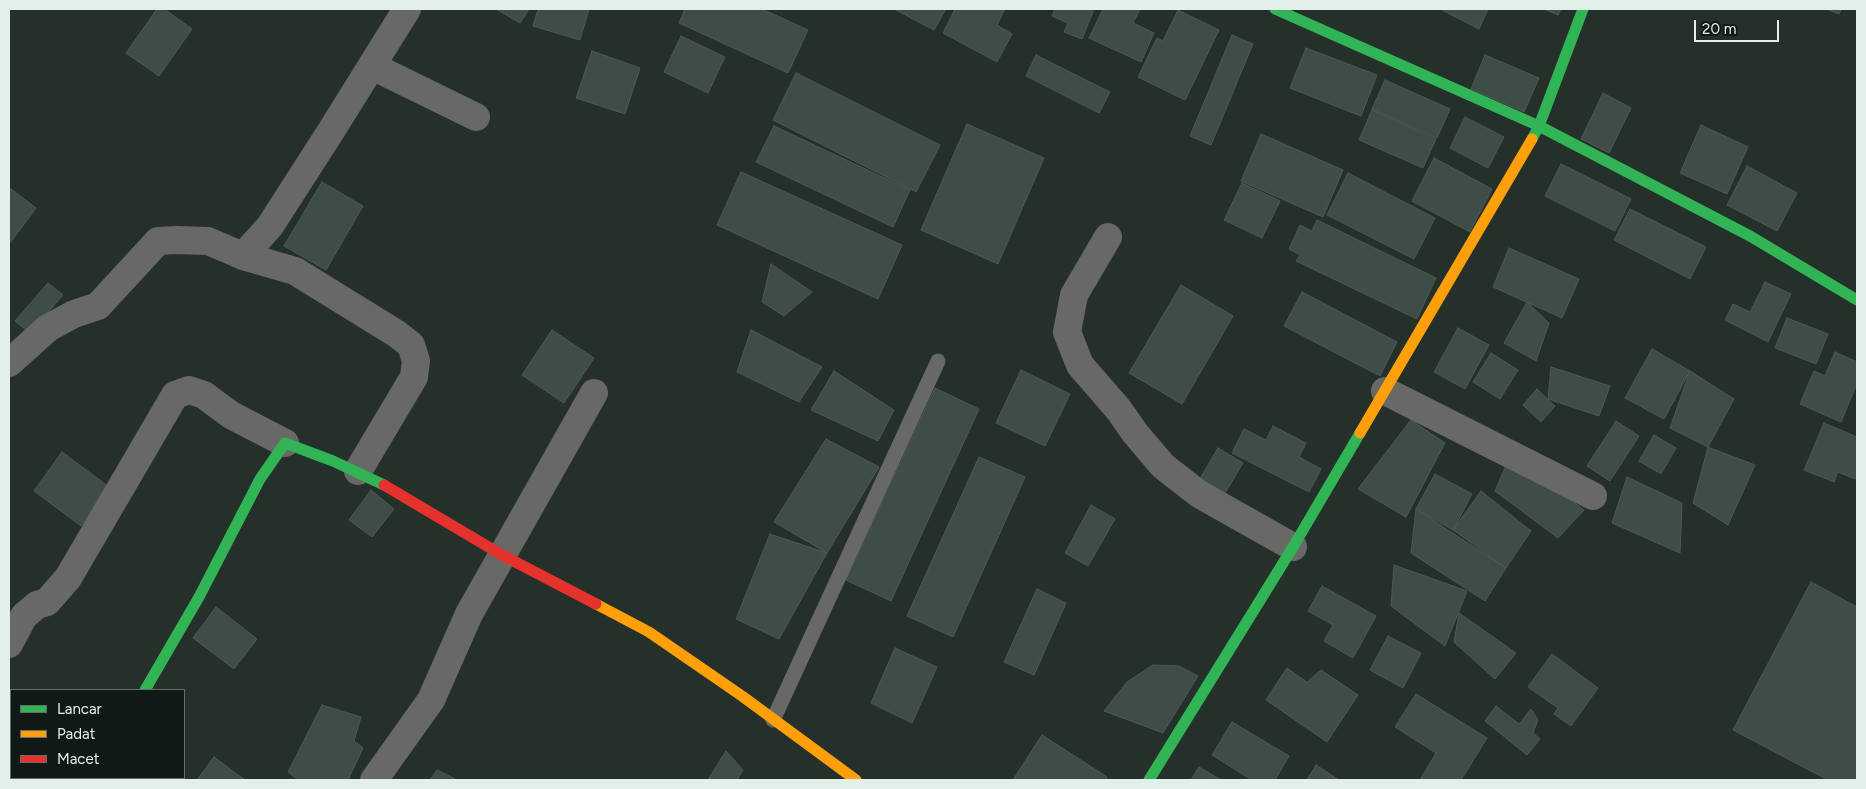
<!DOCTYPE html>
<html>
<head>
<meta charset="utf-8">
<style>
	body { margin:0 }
	#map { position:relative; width:1866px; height:789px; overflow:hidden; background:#25302b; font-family:Figtree,sans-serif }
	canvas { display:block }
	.frame { position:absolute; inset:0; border:10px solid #e3efe9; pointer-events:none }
	.legend { position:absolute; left:10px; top:689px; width:175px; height:90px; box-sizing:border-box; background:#111916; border:1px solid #656f6a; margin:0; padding:6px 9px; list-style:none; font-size:15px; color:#e3efe9 }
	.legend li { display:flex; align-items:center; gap:10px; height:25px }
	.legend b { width:25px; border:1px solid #656f6a }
	.scale { position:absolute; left:1694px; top:20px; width:85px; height:22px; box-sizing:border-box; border:2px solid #e3efe9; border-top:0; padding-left:6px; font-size:15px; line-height:18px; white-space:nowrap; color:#e3efe9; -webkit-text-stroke:4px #111916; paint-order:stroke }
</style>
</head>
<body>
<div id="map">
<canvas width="1866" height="789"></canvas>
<div class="frame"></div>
<ul class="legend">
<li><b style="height:6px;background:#30b455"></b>Lancar</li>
<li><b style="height:6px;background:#ff9f0a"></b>Padat</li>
<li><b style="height:6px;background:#e5322d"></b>Macet</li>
</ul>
<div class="scale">20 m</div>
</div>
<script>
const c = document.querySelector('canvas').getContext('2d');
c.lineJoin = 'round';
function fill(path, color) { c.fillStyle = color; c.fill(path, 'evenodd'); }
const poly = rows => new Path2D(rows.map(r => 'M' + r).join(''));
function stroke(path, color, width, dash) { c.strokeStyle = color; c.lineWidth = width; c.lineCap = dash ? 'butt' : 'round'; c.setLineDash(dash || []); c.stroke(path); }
const building = poly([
	[157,9,164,9,192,29,159,76,126,53,157,9],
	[496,9,529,9,520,23,496,9],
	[538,9,589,9,580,40,533,26,538,9],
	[685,9,762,9,808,30,788,73,679,23,685,9],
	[894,9,946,9,934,30,894,9],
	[955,9,1005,9,997,25,1012,34,997,62,943,33,955,9],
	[1055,9,1094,9,1082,39,1064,32,1068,23,1052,16,1055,9],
	[1103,9,1140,9,1133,23,1154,33,1141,62,1089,38,1103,9],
	[1440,9,1488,9,1479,29,1440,9],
	[1544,9,1561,9,1558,15,1544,9],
	[1826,9,1841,9,1839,14,1826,9],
	[1178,10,1219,30,1185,100,1138,77,1157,38,1163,41,1178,10],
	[1232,35,1253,44,1211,145,1190,136,1232,35],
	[681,36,725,57,708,93,664,72,681,36],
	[1306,48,1377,75,1361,116,1290,88,1306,48],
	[592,51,640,68,625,114,576,98,592,51],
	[1036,55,1110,92,1099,113,1026,76,1036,55],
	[1485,55,1539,78,1524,112,1471,89,1485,55],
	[796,73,940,145,916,192,773,120,796,73],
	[1385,80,1450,109,1437,138,1372,109,1385,80],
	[1603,93,1631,108,1609,153,1581,139,1603,93],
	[1372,110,1436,139,1423,168,1359,140,1372,110],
	[1465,117,1504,137,1488,168,1450,148,1465,117],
	[967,124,1044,158,998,264,921,230,967,124],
	[1701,125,1748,147,1727,194,1680,173,1701,125],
	[774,126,910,190,893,227,756,162,774,126],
	[1261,134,1343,170,1323,217,1241,181,1261,134],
	[1434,158,1492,189,1470,232,1412,201,1434,158],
	[1561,164,1631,199,1615,231,1545,196,1561,164],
	[1747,166,1797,193,1777,231,1727,205,1747,166],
	[741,172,902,245,878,299,717,225,741,172],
	[1348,173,1435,218,1414,259,1327,215,1348,173],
	[322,182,363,206,326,270,284,246,322,182],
	[1242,183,1280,201,1262,238,1224,220,1242,183],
	[11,189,36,208,10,243,9,241,9,192,11,189],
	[1630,209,1706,247,1690,279,1614,240,1630,209],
	[1317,220,1436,278,1417,319,1296,261,1300,255,1289,249,1300,225,1312,231,1317,220],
	[1509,248,1579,279,1562,318,1493,287,1509,248],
	[771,264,812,292,784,316,762,302,771,264],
	[1765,282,1791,294,1768,342,1725,320,1733,304,1750,312,1765,282],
	[48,283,63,295,30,333,15,321,48,283],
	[1181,285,1233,316,1182,404,1129,373,1181,285],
	[1302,292,1397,342,1380,376,1284,326,1302,292],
	[1527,302,1549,323,1536,361,1504,343,1527,302],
	[1787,318,1828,334,1816,364,1775,348,1787,318],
	[1458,328,1489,345,1465,389,1434,372,1458,328],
	[552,330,594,358,564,403,522,375,552,330],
	[751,330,822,367,799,402,737,372,751,330],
	[1652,349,1690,371,1664,419,1625,398,1652,349],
	[1835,352,1857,362,1857,383,1841,422,1800,404,1814,371,1825,376,1835,352],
	[1491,353,1518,370,1500,399,1473,382,1491,353],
	[1551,367,1610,386,1599,416,1548,399,1551,367],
	[1021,370,1070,394,1045,446,996,423,1021,370],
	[834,371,894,410,878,441,811,410,834,371],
	[1690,371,1734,399,1708,447,1670,428,1690,371],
	[935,388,979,409,891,601,846,580,935,388],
	[1537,389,1555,406,1541,422,1523,405,1537,389],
	[1411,420,1445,443,1406,517,1358,489,1411,420],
	[1616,421,1639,436,1610,481,1587,466,1616,421],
	[1824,423,1857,437,1857,475,1855,479,1838,472,1834,482,1804,470,1824,423],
	[1273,426,1306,443,1299,457,1321,469,1309,492,1232,453,1244,429,1266,440,1273,426],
	[1654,435,1676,448,1661,474,1639,461,1654,435],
	[826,439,879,467,827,553,774,522,826,439],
	[1708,447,1755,465,1728,525,1693,503,1708,447],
	[1218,448,1243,463,1219,503,1194,489,1218,448],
	[62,452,109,487,81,526,34,491,62,452],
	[1511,454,1584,510,1558,538,1495,491,1511,454],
	[979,457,1025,477,953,637,907,616,979,457],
	[1435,474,1472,494,1453,530,1416,509,1435,474],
	[1627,477,1682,503,1680,553,1612,523,1627,477],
	[371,490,394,509,372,537,349,520,371,490],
	[1481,491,1531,531,1506,568,1453,530,1481,491],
	[1091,505,1115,519,1088,566,1065,553,1091,505],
	[1416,509,1506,568,1485,601,1411,553,1416,509],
	[770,534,827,553,779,639,736,619,770,534],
	[1394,565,1467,591,1445,646,1391,606,1394,565],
	[1811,582,1857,607,1857,780,1828,780,1733,730,1811,582],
	[1322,586,1376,616,1353,658,1324,641,1333,625,1308,611,1322,586],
	[1037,589,1066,603,1034,675,1004,662,1037,589],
	[216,607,257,639,234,669,193,638,216,607],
	[1459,613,1516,653,1495,679,1454,642,1459,613],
	[1388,636,1421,653,1403,688,1370,670,1388,636],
	[895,648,937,667,912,723,871,703,895,648],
	[1552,654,1598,688,1571,726,1554,714,1558,708,1528,687,1552,654],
	[1153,665,1179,666,1198,676,1163,733,1104,711,1127,682,1153,665],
	[1287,668,1307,682,1321,670,1358,695,1327,742,1266,700,1287,668],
	[1416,694,1487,738,1461,780,1420,780,1436,753,1395,727,1416,694],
	[322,705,361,717,354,741,363,748,348,780,298,780,288,772,322,705],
	[1496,706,1519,724,1531,709,1538,720,1533,733,1540,739,1527,755,1485,721,1496,706],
	[1232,722,1289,756,1275,780,1252,780,1212,755,1232,722],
	[1042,735,1107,777,1105,780,1013,780,1042,735],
	[726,751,743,770,737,780,708,780,726,751],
	[214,757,245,780,197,780,214,757],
	[1316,765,1339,780,1307,780,1316,765],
	[1199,767,1221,780,1191,780,1199,767],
	[437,770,457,780,430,780,437,770],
	[22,778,77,778,75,780,21,780,22,778],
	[126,778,159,778,161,780,124,780,126,778]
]);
const lane = poly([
	[773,720,938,361]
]);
const street = poly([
	[372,66,476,117],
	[1108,237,1074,295,1067,332,1080,365,1119,410,1135,433,1163,466,1199,494,1293,547],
	[243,256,270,226,331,131,407,9],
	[9,363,48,328,74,314,98,306,158,241,177,240,208,241,243,256,295,271,397,334,411,345,416,361,414,377,358,471],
	[1385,391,1593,496],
	[9,644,24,616,37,605,47,602,68,578,175,395,189,390,204,395,231,415,285,443],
	[92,780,93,778],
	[374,780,431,700,469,614,594,393]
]);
const fast = poly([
	[1275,9,1539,126,1750,236,1857,300],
	[1532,139,1539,126,1583,9],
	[145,690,199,597,260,479,285,443,333,461,384,485],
	[1149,780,1293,547,1360,433]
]);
const slow = poly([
	[1360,433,1532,139],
	[596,604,649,632,742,696,856,780]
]);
const jam = poly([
	[384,485,502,555,596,604]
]);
fill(building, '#3e4d47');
stroke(building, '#4f5854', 1);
stroke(lane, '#686867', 15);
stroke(street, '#686867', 28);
stroke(fast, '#30b455', 11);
stroke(slow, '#ff9f0a', 11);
stroke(jam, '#e5322d', 11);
</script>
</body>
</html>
